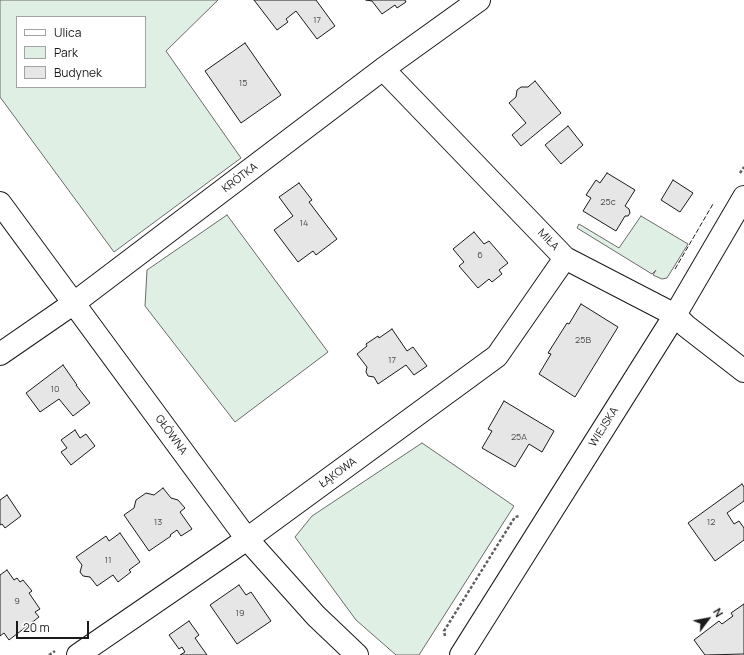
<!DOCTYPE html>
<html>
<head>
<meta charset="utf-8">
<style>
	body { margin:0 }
	#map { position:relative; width:744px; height:655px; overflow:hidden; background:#fff; font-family:Manrope,sans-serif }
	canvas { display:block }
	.legend { position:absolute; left:16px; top:16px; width:130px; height:72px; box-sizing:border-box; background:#fff; border:1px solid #a3a3a3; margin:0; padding:5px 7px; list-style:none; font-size:12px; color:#1a1a1a }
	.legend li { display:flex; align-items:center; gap:8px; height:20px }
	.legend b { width:20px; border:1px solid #a3a3a3 }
	.north { position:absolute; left:688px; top:599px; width:40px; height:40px; -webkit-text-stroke:3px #fff; paint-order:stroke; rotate:58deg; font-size:11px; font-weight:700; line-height:16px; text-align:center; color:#1a1a1a }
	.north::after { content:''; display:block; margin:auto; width:14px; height:18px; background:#1a1a1a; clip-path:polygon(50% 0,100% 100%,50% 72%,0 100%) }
	.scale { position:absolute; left:16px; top:621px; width:73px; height:18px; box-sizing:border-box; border:2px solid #1a1a1a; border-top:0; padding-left:5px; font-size:12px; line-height:14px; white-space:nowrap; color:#1a1a1a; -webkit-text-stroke:3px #fff; paint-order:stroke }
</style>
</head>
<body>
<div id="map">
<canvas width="744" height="655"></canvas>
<ul class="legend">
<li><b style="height:5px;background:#fff"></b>Ulica</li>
<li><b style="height:11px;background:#e0efe3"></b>Park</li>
<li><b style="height:11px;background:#e6e6e6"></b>Budynek</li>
</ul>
<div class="north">N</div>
<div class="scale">20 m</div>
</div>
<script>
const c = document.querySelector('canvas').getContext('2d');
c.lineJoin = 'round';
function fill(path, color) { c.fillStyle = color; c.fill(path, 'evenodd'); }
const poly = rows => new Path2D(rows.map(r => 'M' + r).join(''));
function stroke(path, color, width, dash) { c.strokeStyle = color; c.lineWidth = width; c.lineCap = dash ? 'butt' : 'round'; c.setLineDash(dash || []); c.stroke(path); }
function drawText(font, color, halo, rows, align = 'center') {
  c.font = font + ' Manrope,sans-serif'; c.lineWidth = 3; c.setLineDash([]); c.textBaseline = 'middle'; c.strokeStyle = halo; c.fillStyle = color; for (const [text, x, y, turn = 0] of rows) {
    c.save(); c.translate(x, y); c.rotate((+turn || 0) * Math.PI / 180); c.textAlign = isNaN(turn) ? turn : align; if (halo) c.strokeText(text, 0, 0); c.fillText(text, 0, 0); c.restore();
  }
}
const green = poly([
	[0,0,218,0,166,51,241,158,114,252,0,97,0,0],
	[17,17,145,17,145,87,17,87,17,17],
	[227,215,328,352,235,422,145,306,147,270,227,215],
	[641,216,688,244,667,278,662,279,653,275,656,270,652,274,577,228,579,224,619,248,641,216],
	[422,443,514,506,419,655,396,655,356,620,295,537,312,516,422,443]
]);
const building = poly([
	[254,0,316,0,335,26,317,39,296,11,286,19,288,22,277,30,254,0],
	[366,0,405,0,406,2,397,8,395,5,382,14,372,1,366,0],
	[245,43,281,95,241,123,205,71,245,43],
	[535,81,561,113,521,146,512,135,526,123,509,103,516,97,517,90,521,87,528,87,535,81],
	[568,126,583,145,561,164,545,145,568,126],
	[607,173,635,190,625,206,629,209,630,213,628,216,625,216,616,231,583,211,591,198,586,195,596,180,600,183,607,173],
	[673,180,693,193,680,212,661,200,673,180],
	[299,183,312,200,309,202,337,239,316,255,313,251,298,262,274,230,293,216,279,197,299,183],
	[474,232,484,244,489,241,508,263,499,270,502,274,492,282,489,279,478,288,459,266,464,262,453,249,474,232],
	[581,304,618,327,575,397,539,374,551,354,548,353,567,323,569,324,581,304],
	[392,329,407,351,413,347,427,366,414,375,406,365,378,384,374,377,368,376,366,372,367,367,357,354,367,346,366,344,378,336,379,338,392,329],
	[63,365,77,385,76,385,90,403,73,416,59,399,40,412,26,393,63,365],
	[504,401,554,431,542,452,529,444,515,467,482,448,492,431,488,429,504,401],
	[75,430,80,438,86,434,95,446,71,465,61,452,67,448,61,440,75,430],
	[742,484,744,487,744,501,727,513,734,524,739,521,744,528,744,540,715,561,688,523,742,484],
	[163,488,171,498,178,500,185,508,180,512,192,529,181,536,177,530,170,535,171,536,149,551,124,515,134,508,136,500,146,493,154,495,163,488],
	[7,495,21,516,5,528,2,524,0,525,0,500,7,495],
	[120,533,140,562,129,570,131,572,118,582,113,575,97,586,90,577,83,576,80,572,82,565,76,557,106,536,109,541,120,533],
	[7,570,14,580,17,578,20,582,23,580,32,591,29,593,40,609,35,612,39,617,9,640,4,633,0,636,0,575,7,570],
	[239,585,246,595,251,592,271,621,237,644,210,605,239,585],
	[744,604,744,654,705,655,694,640,719,621,722,624,733,616,731,613,744,604],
	[189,621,199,635,195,638,207,655,180,655,185,652,182,647,179,649,169,635,189,621]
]);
const path = poly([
	[740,173,744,167],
	[445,636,444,631,515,517,520,516],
	[49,655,55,651]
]);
const street = poly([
	[383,69,565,258,675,315,686,326,744,371],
	[0,203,247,539,316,616,357,655],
	[0,354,74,303,383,69,479,0],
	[78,655,247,539,497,356,565,258],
	[461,655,675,315,744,197]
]);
const fence = poly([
	[675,269,713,204]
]);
const numberNames = [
	["17",317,20],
	["15",243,83],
	["25c",608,202],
	["14",304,223],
	["6",480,255],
	["25B",583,340],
	["17",392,360],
	["10",55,389],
	["25A",519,437],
	["13",158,522],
	["12",711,522],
	["11",108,560],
	["9",17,601],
	["19",240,613]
];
const streetNames = [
	["KRÓTKA",240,178,-37],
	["MIŁA",548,240,46],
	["WIEJSKA",604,427,-58],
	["GŁÓWNA",171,435,54],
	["ŁĄKOWA",338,473,-36]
];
fill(green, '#e0efe3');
stroke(green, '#6a6a6a', 1);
fill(building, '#e6e6e6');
stroke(building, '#1a1a1a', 1);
stroke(street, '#1a1a1a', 24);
stroke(path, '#5f5f5f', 2.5, [3, 2]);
stroke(street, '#fff', 22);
stroke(fence, '#1a1a1a', 1, [5, 2]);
drawText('9px', '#4d4d4d', null, numberNames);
drawText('11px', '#1a1a1a', '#fff', streetNames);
</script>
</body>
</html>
